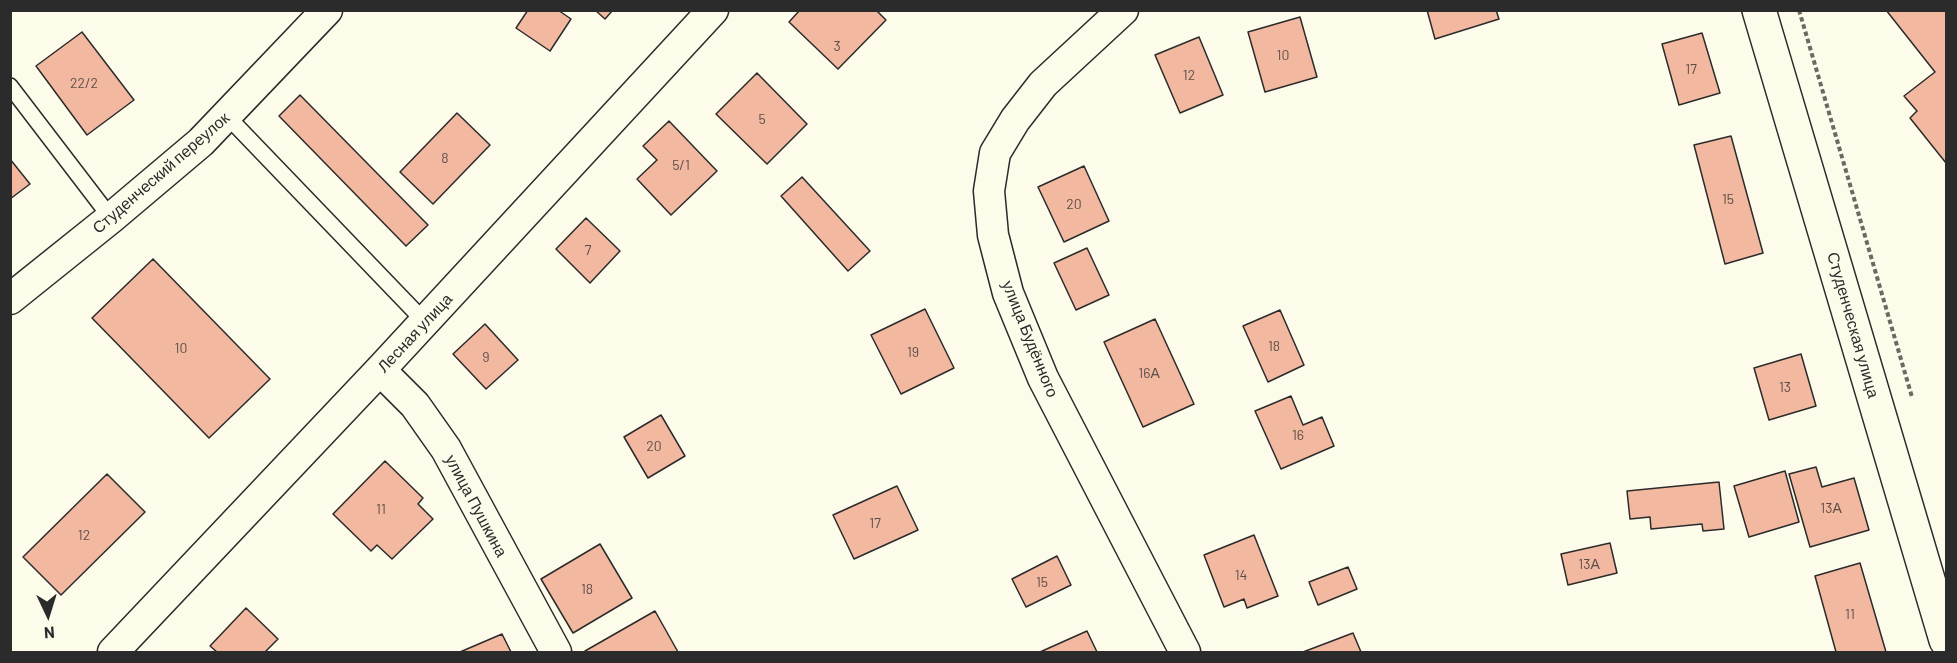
<!DOCTYPE html>
<html>
<head>
<meta charset="utf-8">
<style>
	body { margin:0 }
	#map { position:relative; width:1957px; height:663px; overflow:hidden; background:#fdfbea; font-family:Barlow,sans-serif }
	canvas { display:block }
	.frame { position:absolute; inset:0; border:12px solid #2b2b2b; pointer-events:none }
	.north { position:absolute; left:18px; top:585px; width:60px; height:60px; -webkit-text-stroke:4px #fdfbea; paint-order:stroke; rotate:176deg; font-size:16px; font-weight:700; line-height:24px; text-align:center; color:#2b2b2b }
	.north::after { content:''; display:block; margin:auto; width:21px; height:27px; background:#2b2b2b; clip-path:polygon(50% 0,100% 100%,50% 72%,0 100%) }
</style>
</head>
<body>
<div id="map">
<canvas width="1957" height="663"></canvas>
<div class="frame"></div>
<div class="north">N</div>
</div>
<script>
const c = document.querySelector('canvas').getContext('2d');
c.lineJoin = 'round';
function fill(path, color) { c.fillStyle = color; c.fill(path, 'evenodd'); }
const poly = rows => new Path2D(rows.map(r => 'M' + r).join(''));
function stroke(path, color, width, dash) { c.strokeStyle = color; c.lineWidth = width; c.lineCap = dash ? 'butt' : 'round'; c.setLineDash(dash || []); c.stroke(path); }
function drawText(font, color, halo, rows, align = 'center') {
  c.font = font + ' Barlow,sans-serif'; c.lineWidth = 4.5; c.setLineDash([]); c.textBaseline = 'middle'; c.strokeStyle = halo; c.fillStyle = color; for (const [text, x, y, turn = 0] of rows) {
    c.save(); c.translate(x, y); c.rotate((+turn || 0) * Math.PI / 180); c.textAlign = isNaN(turn) ? turn : align; if (halo) c.strokeText(text, 0, 0); c.fillText(text, 0, 0); c.restore();
  }
}
const building = poly([
	[528,10,558,10,571,19,550,51,516,28,528,10],
	[595,10,613,10,605,19,595,10],
	[800,10,876,10,886,20,838,69,789,22,800,10],
	[1427,10,1496,10,1499,19,1435,39,1427,10],
	[1886,10,1946,10,1946,163,1910,118,1917,111,1904,96,1935,72,1886,10],
	[1300,17,1317,77,1265,92,1248,32,1300,17],
	[82,32,134,100,87,135,36,66,82,32],
	[1702,33,1720,93,1679,105,1662,44,1702,33],
	[1199,37,1223,95,1180,113,1155,55,1199,37],
	[757,73,807,124,767,164,716,114,757,73],
	[300,95,428,225,406,246,279,116,300,95],
	[457,113,490,145,433,204,400,172,457,113],
	[669,121,717,171,671,215,637,179,657,160,643,146,669,121],
	[1731,136,1763,253,1725,264,1694,145,1731,136],
	[10,159,30,184,10,199,10,159],
	[1084,166,1109,221,1064,242,1038,187,1084,166],
	[802,177,870,251,848,271,781,196,802,177],
	[586,218,620,251,590,283,556,249,586,218],
	[1087,248,1109,295,1076,310,1054,263,1087,248],
	[153,259,270,379,209,438,92,318,153,259],
	[925,309,954,368,901,394,871,335,925,309],
	[1280,310,1304,365,1268,382,1243,326,1280,310],
	[1155,319,1194,404,1143,427,1104,342,1155,319],
	[485,324,518,360,486,389,453,354,485,324],
	[1801,354,1816,406,1769,420,1754,368,1801,354],
	[1291,396,1303,425,1322,417,1334,446,1281,469,1255,411,1291,396],
	[661,415,685,456,648,478,624,437,661,415],
	[385,461,423,498,418,504,433,519,392,559,377,545,371,551,333,514,385,461],
	[1816,467,1822,487,1854,478,1869,530,1810,547,1789,474,1816,467],
	[1785,471,1799,522,1749,537,1734,486,1785,471],
	[107,474,145,512,61,595,23,557,107,474],
	[1719,482,1724,529,1703,531,1702,524,1651,529,1650,517,1630,519,1627,491,1719,482],
	[897,486,918,530,854,559,833,515,897,486],
	[1254,535,1278,596,1247,608,1244,599,1224,607,1204,555,1254,535],
	[1610,543,1617,573,1568,585,1561,554,1610,543],
	[600,544,632,598,573,633,541,579,600,544],
	[1057,556,1071,585,1026,607,1012,579,1057,556],
	[1860,563,1886,652,1836,652,1815,576,1860,563],
	[1348,567,1357,589,1318,605,1309,582,1348,567],
	[246,608,278,639,265,652,217,652,210,646,246,608],
	[655,611,678,652,586,652,585,651,655,611],
	[1087,631,1097,652,1040,652,1087,631],
	[1353,633,1361,652,1303,652,1353,633],
	[502,634,511,652,460,652,502,634]
]);
const path = poly([
	[1799,10,1912,397]
]);
const service = poly([
	[10,86,111,218],
	[227,116,425,322]
]);
const minor = poly([
	[1123,10,1043,84,1015,120,995,153,989,191,993,235,1008,293,1043,378,1185,652],
	[10,299,111,218,201,142,327,10],
	[380,370,415,405,446,449,556,652],
	[113,652,380,370,713,10]
]);
const tertiary = poly([
	[1759,10,1946,640]
]);
const numberNames = [
	["3",837,46],
	["10",1283,55],
	["17",1691,69],
	["12",1189,75],
	["22/2",84,83],
	["5",762,119],
	["8",445,158],
	["5/1",681,165],
	["15",1728,199],
	["20",1074,204],
	["7",588,250],
	["18",1274,346],
	["10",181,348],
	["19",913,352],
	["9",486,357],
	["16А",1149,373],
	["13",1785,387],
	["16",1298,435],
	["20",654,446],
	["13А",1831,508],
	["11",381,509],
	["17",875,523],
	["12",84,535],
	["13А",1589,564],
	["14",1241,575],
	["15",1042,582],
	["18",587,589],
	["11",1850,614]
];
const streetNames = [
	["Студенческий переулок",161,173,-41],
	["Студенческая улица",1853,325,74],
	["Лесная улица",415,333,-47],
	["улица Будённого",1030,339,68],
	["улица Пушкина",476,506,62]
];
fill(building, '#f2b8a0');
stroke(building, '#2b2b2b', 1.5);
stroke(service, '#2b2b2b', 18);
stroke(minor, '#2b2b2b', 33);
stroke(tertiary, '#2b2b2b', 36);
stroke(path, '#6a6964', 4, [4.5, 3]);
stroke(service, '#fdfbea', 15);
stroke(minor, '#fdfbea', 30);
stroke(tertiary, '#fdfbea', 33);
drawText('14px', '#5d4e48', null, numberNames);
drawText('16px', '#2b2b2b', '#fdfbea', streetNames);
</script>
</body>
</html>
